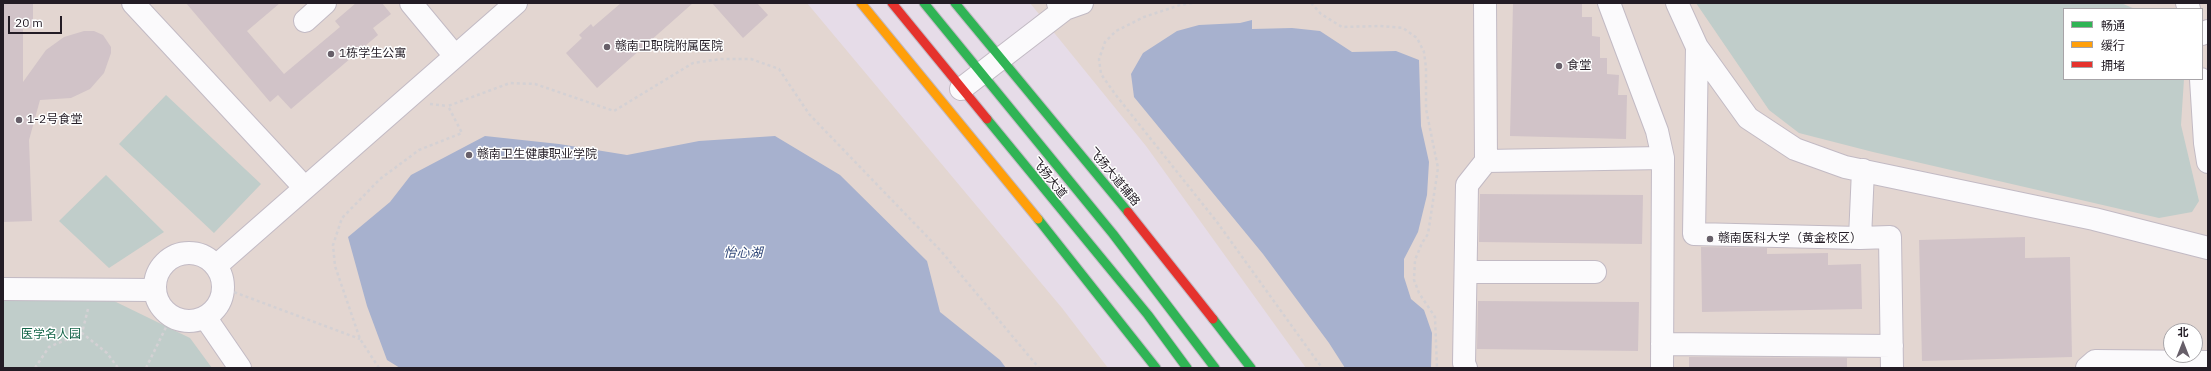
<!DOCTYPE html>
<html>
<head>
<meta charset="utf-8">
<style>
	body { margin:0 }
	#map { position:relative; width:2211px; height:371px; overflow:hidden; background:#e6dce8; font-family:"IBM Plex Sans","Noto Sans SC",sans-serif }
	canvas { display:block }
	.frame { position:absolute; inset:0; border:4px solid #231c25; pointer-events:none }
	.legend { position:absolute; left:2063px; top:8px; width:140px; height:72px; box-sizing:border-box; background:#fff; border:1px solid #a7a4a8; margin:0; padding:5px 7px; list-style:none; font-size:12px; color:#231c25 }
	.legend li { display:flex; align-items:center; gap:8px; height:20px }
	.legend b { width:20px; border:1px solid #a7a4a8 }
	.north { position:absolute; left:2163px; top:323px; width:40px; height:40px; box-sizing:border-box; background:#fff; border:1px solid #a7a4a8; border-radius:50%; rotate:0deg; font-size:11px; font-weight:700; line-height:16px; text-align:center; color:#231c25 }
	.north::after { content:''; display:block; margin:auto; width:14px; height:18px; background:#675f69; clip-path:polygon(50% 0,100% 100%,50% 72%,0 100%) }
	.scale { position:absolute; left:8px; top:16px; width:54px; height:18px; box-sizing:border-box; border:2px solid #231c25; border-top:0; padding-left:5px; font-size:12px; line-height:14px; white-space:nowrap; color:#231c25; -webkit-text-stroke:3px #fff; paint-order:stroke }
</style>
</head>
<body>
<div id="map">
<canvas width="2211" height="371"></canvas>
<div class="frame"></div>
<ul class="legend">
<li><b style="height:5px;background:#30b455"></b>畅通</li>
<li><b style="height:5px;background:#ff9f0a"></b>缓行</li>
<li><b style="height:5px;background:#e5322d"></b>拥堵</li>
</ul>
<div class="north">北</div>
<div class="scale">20 m</div>
</div>
<script>
const c = document.querySelector('canvas').getContext('2d');
c.lineJoin = 'round';
function fill(path, color) { c.fillStyle = color; c.fill(path, 'evenodd'); }
const poly = rows => new Path2D(rows.map(r => 'M' + r).join(''));
function stroke(path, color, width, dash) { c.strokeStyle = color; c.lineWidth = width; c.lineCap = dash ? 'butt' : 'round'; c.setLineDash(dash || []); c.stroke(path); }
function drawText(font, color, halo, rows, align = 'center') {
  c.font = font + ' "IBM Plex Sans","Noto Sans SC",sans-serif'; c.lineWidth = 3; c.setLineDash([]); c.textBaseline = 'middle'; c.strokeStyle = halo; c.fillStyle = color; for (const [text, x, y, turn = 0] of rows) {
    c.save(); c.translate(x, y); c.rotate((+turn || 0) * Math.PI / 180); c.textAlign = isNaN(turn) ? turn : align; if (halo) c.strokeText(text, 0, 0); c.fillText(text, 0, 0); c.restore();
  }
}
const education = poly([
	[3,3,807,3,1062,308,1108,368,3,368],
	[1030,3,2208,3,2208,368,1306,368,1146,146],
	[2064,9,2202,9,2202,79,2064,79],
	[2171,331,2195,331,2195,355,2171,355]
]);
const green = poly([
	[1696,3,2121,3,2135,9,2064,9,2064,79,2184,79,2181,125,2199,201,2192,212,2159,218,1873,152,1799,133,1769,110],
	[166,95,261,184,214,233,119,144],
	[106,175,164,232,109,268,59,221],
	[3,301,114,301,190,338,212,368,3,368]
]);
const water = poly([
	[1252,20,1252,29,1292,28,1320,31,1352,52,1396,51,1419,60,1421,126,1429,162,1427,195,1418,232,1404,259,1404,277,1411,299,1424,310,1432,333,1431,368,1345,368,1329,343,1263,254,1134,97,1131,74,1143,53,1177,31,1199,25,1240,23],
	[485,136,559,144,627,155,699,141,775,136,840,175,927,261,940,312,1000,360,1006,368,400,368,387,360,367,306,348,237,390,202,411,175]
]);
const building = poly([
	[3,3,33,3,33,28,23,28,23,82,46,50,64,37,84,31,94,31,103,35,111,47,111,53,104,73,90,89,71,98,40,100,29,140,32,221,3,222],
	[186,3,280,3,247,31,284,74,340,27,335,21,356,3,382,3,391,14,373,28,378,35,291,109,278,95,270,102],
	[621,3,693,3,597,88,566,53,582,38,579,35,591,24,593,27],
	[712,3,757,3,768,15,743,38],
	[1513,3,1582,3,1582,17,1592,17,1592,36,1600,37,1600,58,1607,58,1607,74,1619,75,1618,95,1627,95,1626,139,1510,136],
	[1480,194,1643,195,1642,244,1479,242],
	[2025,237,2025,258,2070,257,2072,357,1922,361,1919,240],
	[1701,247,1767,248,1767,254,1828,253,1828,265,1861,264,1862,309,1702,312],
	[1478,301,1639,302,1638,351,1477,349],
	[1689,357,1847,358,1847,368,1689,368]
]);
const path = poly([
	[1192,3,1180,5,1144,17,1116,31,1105,42,1099,59,1101,74,1115,94,1217,222,1322,368],
	[1311,3,1321,14,1342,27,1380,26,1403,28,1417,38,1424,52,1426,68,1426,109,1438,168,1428,234,1422,243,1415,260,1414,280,1419,293,1435,317,1437,368],
	[2157,3,2163,3],
	[430,104,448,106],
	[223,288,360,339],
	[88,309,82,333,107,353,118,368],
	[35,368,49,347,82,333],
	[146,368,171,317],
	[379,368,360,339,335,266,333,245,342,218,380,179,419,150,462,133,448,106,510,83,535,84,614,111,693,63,721,59,751,59,779,69,809,114,941,251,1039,368]
]);
const street = poly([
	[133,3,305,188],
	[411,3,455,56],
	[1609,3,1657,131,1663,158,1662,368],
	[1677,3,1697,47,1748,118,1795,149,1845,167,2094,219,2208,248],
	[2187,3,2189,9],
	[1065,9,1082,3],
	[305,21,325,3],
	[2202,34,2208,31],
	[1697,47,1694,234,1860,238,1890,237,1892,368],
	[2201,79,2205,143,2208,162],
	[961,89,1065,9,1058,3],
	[1486,161,1663,158],
	[1860,238,1863,170],
	'155 287a34 34 0 1 1 68 0a34 34 0 1 1-68 0Z',
	[216,266,516,3],
	[1466,272,1595,272],
	[3,289,154,290],
	[205,317,240,368],
	[1662,344,1892,346],
	[1466,368,1464,363,1467,185,1486,161,1485,3],
	[2087,368,2095,361,2208,362]
]);
const fast = poly([
	[924,3,1113,234,1215,368],
	[955,3,1128,212],
	[987,119,1148,315,1187,368],
	[1038,219,1156,368],
	[1213,319,1251,368]
]);
const slow = poly([
	[861,3,1038,219]
]);
const jam = poly([
	[892,3,987,119],
	[1128,212,1213,319]
]);
const markers = [
	[607,47,4,"#675f69"],
	[331,54,4,"#675f69"],
	[1559,66,4,"#675f69"],
	[19,120,4,"#675f69"],
	[469,155,4,"#675f69"],
	[1710,239,4,"#675f69"]
];
const poiNames = [
	["赣南卫职院附属医院",615,47],
	["1栋学生公寓",339,54],
	["食堂",1567,66],
	["1-2号食堂",27,120],
	["赣南卫生健康职业学院",477,155],
	["赣南医科大学（黄金校区）",1718,239]
];
const streetNames = [
	["飞扬大道辅路",1114,177,50],
	["飞扬大道",1049,178,51]
];
const parkNames = [
	["医学名人园",51,335]
];
const waterNames = [
	["怡心湖",743,253]
];
fill(education, '#e3d6d1');
fill(green, '#c0cdca');
fill(water, '#a7b1ce');
fill(building, '#d1c3c8');
stroke(street, '#c2bac4', 24);
stroke(fast, '#c2bac4', 11);
stroke(slow, '#c2bac4', 11);
stroke(jam, '#c2bac4', 11);
stroke(path, '#d4d1d4', 2.5, [3, 3]);
stroke(street, '#fbfafc', 22);
stroke(fast, '#30b455', 9);
stroke(slow, '#ff9f0a', 9);
stroke(jam, '#e5322d', 9);
for (const [x, y, r, color] of markers) { const dot = new Path2D(); dot.arc(x, y, r, 0, 2 * Math.PI); c.fillStyle = color; c.fill(dot); stroke(dot, '#fff', 1.5); }
drawText('12px', '#231c25', '#fff', poiNames, 'left');
drawText('12px', '#231c25', '#fff', streetNames);
drawText('12px', '#136448', '#fff', parkNames);
drawText('italic 13px', '#314879', '#fff', waterNames);
</script>
</body>
</html>
